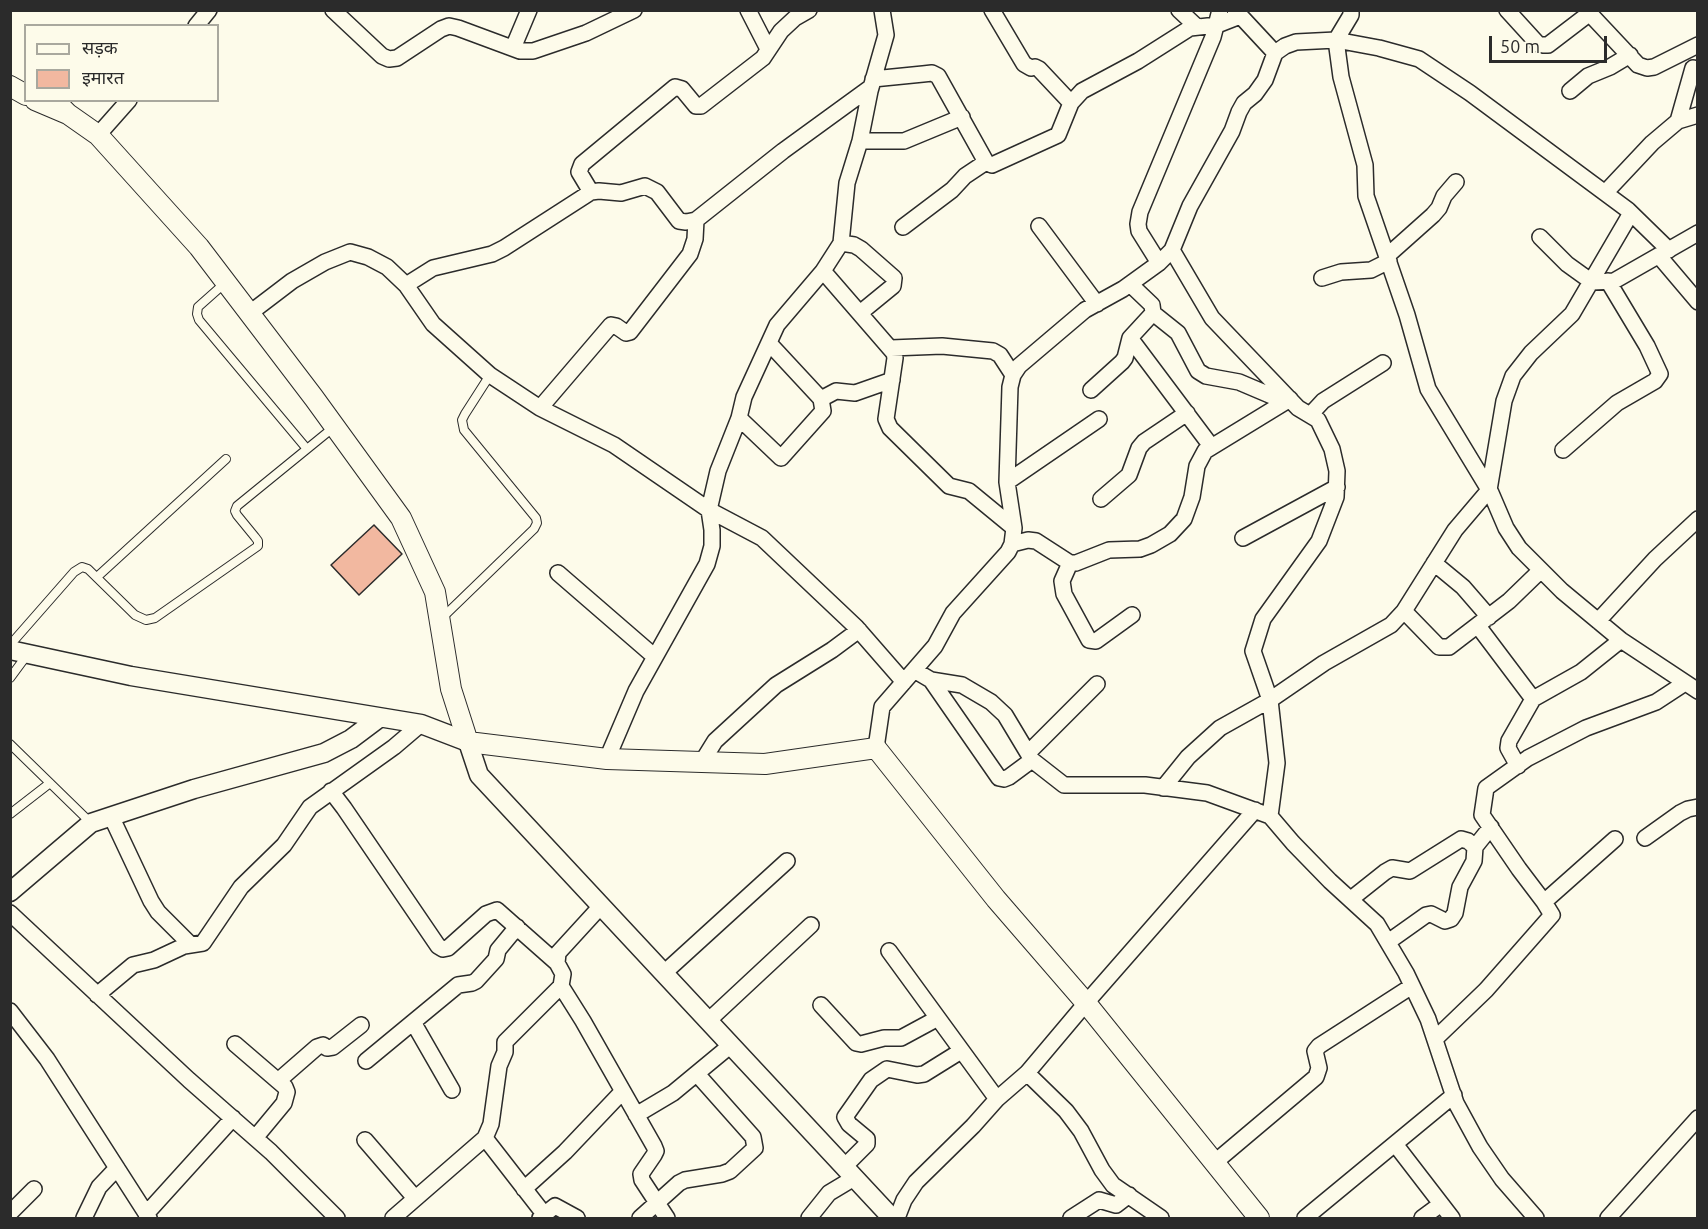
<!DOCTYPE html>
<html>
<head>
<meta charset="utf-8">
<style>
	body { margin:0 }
	#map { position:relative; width:1708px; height:1229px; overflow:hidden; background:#fdfbea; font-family:Ubuntu,"Noto Sans Devanagari",sans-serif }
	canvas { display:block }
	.frame { position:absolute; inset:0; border:12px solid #2b2b2b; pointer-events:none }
	.legend { position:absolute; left:24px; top:24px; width:195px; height:78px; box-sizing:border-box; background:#fdfbea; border:2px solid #a9a89e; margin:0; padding:8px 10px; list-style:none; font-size:18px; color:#2b2b2b }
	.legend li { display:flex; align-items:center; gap:12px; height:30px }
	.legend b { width:30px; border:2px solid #a9a89e }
	.scale { position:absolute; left:1489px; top:36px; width:118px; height:27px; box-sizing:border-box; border:3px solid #2b2b2b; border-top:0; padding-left:8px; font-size:18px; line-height:21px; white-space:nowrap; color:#2b2b2b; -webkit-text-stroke:4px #fdfbea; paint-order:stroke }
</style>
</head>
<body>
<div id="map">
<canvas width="1708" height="1229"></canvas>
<div class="frame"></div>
<ul class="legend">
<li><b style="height:8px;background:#fdfbea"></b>सड़क</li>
<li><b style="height:16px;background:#f2b8a0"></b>इमारत</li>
</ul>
<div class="scale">50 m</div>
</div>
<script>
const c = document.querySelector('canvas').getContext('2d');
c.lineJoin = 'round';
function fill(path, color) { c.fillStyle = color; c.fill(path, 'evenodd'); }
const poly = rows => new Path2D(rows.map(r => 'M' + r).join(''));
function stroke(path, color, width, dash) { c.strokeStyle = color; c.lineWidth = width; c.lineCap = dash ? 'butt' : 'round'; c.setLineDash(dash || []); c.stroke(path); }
const building = poly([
	[374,525,402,554,359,595,331,565,374,525]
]);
const service = poly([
	[225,283,198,307,197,314,199,320,307,449],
	[97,577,226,459],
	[441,619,534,529,537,523,536,518,464,430,462,420,465,414,490,375],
	[10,645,74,572,82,567,88,569,135,615,146,620,155,618,258,546,258,541,255,537,237,515,235,511,237,506,334,427],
	[10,678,27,655],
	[10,744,91,823],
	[10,814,50,783]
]);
const minor = poly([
	[333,10,382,56,389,59,397,58,441,29,449,26,458,28,520,51,533,51,586,33,634,10],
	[748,10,768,49],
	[992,10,1024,64,1031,68,1035,67,1039,69,1071,103],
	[1179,10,1196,26],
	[1235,10,1275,53],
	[1351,10,1351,15,1336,40,1341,77,1365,165,1366,196,1407,315,1428,389,1491,493,1506,528,1519,548,1562,591,1621,640,1698,691],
	[1507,10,1538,44,1543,45,1548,45,1586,16,1592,16,1638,65,1647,68,1654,67,1698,45],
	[196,26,209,10],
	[513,48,529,10],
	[873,79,923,74,932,73,938,76,986,162,992,165,1058,135,1071,103,1082,91,1138,61,1190,28,1217,25,1240,16],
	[1570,91,1588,76,1610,67,1630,55],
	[1678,121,1693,68,1698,72],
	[98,135,129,100],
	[860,141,904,141,962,117],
	[591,192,579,172,582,164,675,87,682,89,696,106,701,106,763,58,781,31,795,18,809,10],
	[1605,193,1652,143,1678,121,1698,115],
	[1039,226,1097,304],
	[903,227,952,190,965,176,986,162],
	[1540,237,1567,264,1592,282,1614,281,1698,233],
	[841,243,854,245,861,249,894,278,893,286,860,313],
	[1172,250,1212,318,1298,408,1318,420,1332,449,1337,471,1336,497,1319,541,1263,619,1253,651,1270,700,1277,763,1270,816],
	[1387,256,1433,215,1439,208,1444,196,1456,182],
	[1659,256,1698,302],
	[1159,263,1139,231,1138,224,1140,212,1213,37,1220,10],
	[823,271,894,353,895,358,886,419,890,428,949,486,969,491,1014,528],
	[1322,278,1341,272,1371,270,1389,261],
	[406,285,433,268,492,254,504,248,591,192,599,191,621,193,645,186,657,192,679,221,686,222,696,220,783,151,871,87],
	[250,313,292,281,325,262,350,252,368,257,387,267,406,285,433,324,490,375,540,408,614,445,709,510,762,538,856,627,904,682],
	[1153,313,1178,333,1198,371,1206,376,1239,382,1272,396,1290,399],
	[1130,338,1211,446],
	[891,348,942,346,993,351,1000,355,1013,375],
	[1091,390,1122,362,1125,358,1130,338,1153,313,1152,305,1130,284],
	[821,399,836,391,855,393,892,380],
	[540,408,611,325,616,326,626,333,630,332,690,254,695,239,696,220],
	[1310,415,1323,401,1383,363],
	[739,418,781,458,823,411,821,399,769,343],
	[1563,450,1617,403,1655,381,1660,374,1647,346,1608,281],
	[1007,482,1099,419],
	[1101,499,1129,475,1139,448,1144,442,1187,413],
	[1243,538,1337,487],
	[1012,544,1028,540,1036,541,1070,563,1076,563,1109,550,1140,549,1151,545,1170,534,1184,519,1192,497,1197,466,1205,451,1290,399],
	[1070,563,1062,581,1064,594,1089,640,1096,641,1132,615],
	[1434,563,1463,587,1489,617],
	[558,573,655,657],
	[1404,611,1439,647,1449,647,1509,601,1540,571],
	[1598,621,1655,559,1698,519],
	[1478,626,1533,699,1581,672,1621,640],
	[914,670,931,680,962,685,991,702,1005,715,1032,760,1064,785,1145,785,1207,793,1270,816,1293,843,1330,881,1377,924,1406,973,1428,1019,1456,1103,1480,1147,1502,1179,1536,1218],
	[931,680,999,778,1004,779,1009,777,1032,760],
	[876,748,882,707,935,646,953,613,1008,552,1012,544,1014,528,1007,482,1010,387,1013,375,1019,366,1085,310,1123,289,1159,263,1172,250,1190,206,1232,131,1239,112,1244,103,1255,94,1265,80,1275,53,1285,46,1296,42,1336,40,1379,48,1419,59,1470,93,1628,210,1669,250],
	[1028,753,1097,684],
	[607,759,636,691,707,564,712,546,712,530,709,510,718,471,739,418,744,397,777,325,823,271,841,243,847,183,860,141,870,91,886,35,882,10],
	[702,762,715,741,776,685,832,650,859,630],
	[1518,766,1508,748,1509,741,1533,699],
	[1163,788,1188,757,1220,728,1270,700,1324,663,1391,625,1404,611,1455,530,1489,490,1504,401,1513,376,1531,353,1572,314,1631,213],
	[331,791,344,808,438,946,443,949,448,948,486,914,497,910,557,963],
	[111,816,151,901,158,912,191,945],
	[1645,838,1680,813,1688,809,1698,807],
	[1351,899,1385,872,1392,868,1410,871,1461,839,1468,841,1475,847],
	[1544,902,1519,869,1482,815,1486,788,1528,758,1586,728,1656,702,1685,683],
	[10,913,189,1080,271,1152,337,1218],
	[1388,942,1426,915,1431,914,1445,921,1451,919,1455,913,1460,887,1474,861,1475,847,1491,827],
	[889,951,997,1099],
	[664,973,787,861],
	[561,986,583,1021,654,1146,656,1151,654,1155,641,1174,642,1180,667,1218],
	[97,995,133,965,154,960,184,946,203,943,241,887,284,845,310,807,394,747,421,724],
	[821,1005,856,1043,861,1044,884,1038,901,1038,938,1018],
	[10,1011,47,1059,149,1218],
	[708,1021,811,925],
	[413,1022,452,1090],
	[1435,1039,1486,990,1552,915,1544,902,1615,839],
	[235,1044,285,1087,287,1092,284,1103,255,1138],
	[366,1061,458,985,472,983,476,981,496,959,498,950,517,927],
	[1027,1073,1066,1111,1081,1131,1102,1170,1113,1185,1161,1218],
	[278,1081,317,1047,323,1045,327,1048,333,1047,361,1025],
	[636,1115,673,1093,731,1045],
	[485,1138,544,1214],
	[365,1140,415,1198],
	[1395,1144,1452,1218],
	[1214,1163,1316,1077,1319,1068,1315,1051,1319,1046,1412,986],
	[844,1167,867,1144,867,1139,849,1124,845,1117,871,1080,887,1069,917,1075,924,1074,961,1051],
	[524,1189,565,1152,622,1092],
	[10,1213,34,1189],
	[146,1214,233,1118],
	[84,1218,99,1187,117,1168],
	[393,1218,485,1138,491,1124,499,1066,505,1052,505,1042,561,986,563,974,557,963,558,953,601,906],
	[540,1218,555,1206,577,1218],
	[640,1218,679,1183,685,1180,722,1174,730,1171,755,1148,753,1137,697,1074],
	[809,1218,829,1193,854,1178],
	[897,1218,904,1200,916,1182,973,1126,997,1099,1027,1073,1086,1003,1255,810],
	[1071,1218,1099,1200,1116,1205,1129,1195],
	[1305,1218,1454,1095],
	[1422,1218,1441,1204],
	[1608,1218,1698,1118]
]);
const tertiary = poly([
	[10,650,131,676,421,724,468,742,479,775,892,1218],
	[10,892,91,823,194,789,324,753,351,739,379,718]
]);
const secondary = poly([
	[10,86,26,95],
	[35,100,68,114,54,100],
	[68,114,98,135,199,247,314,398,401,518,435,592,451,689,468,742,607,759,765,764,876,748,996,899,1086,1003,1259,1218]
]);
fill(building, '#f2b8a0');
stroke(building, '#2b2b2b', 1.5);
stroke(service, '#2b2b2b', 10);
stroke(minor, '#2b2b2b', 18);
stroke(tertiary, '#2b2b2b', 21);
stroke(secondary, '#2b2b2b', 22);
stroke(service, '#fdfbea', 8);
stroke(minor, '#fdfbea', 15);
stroke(tertiary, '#fdfbea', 18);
stroke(secondary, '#fdfbea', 20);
</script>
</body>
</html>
